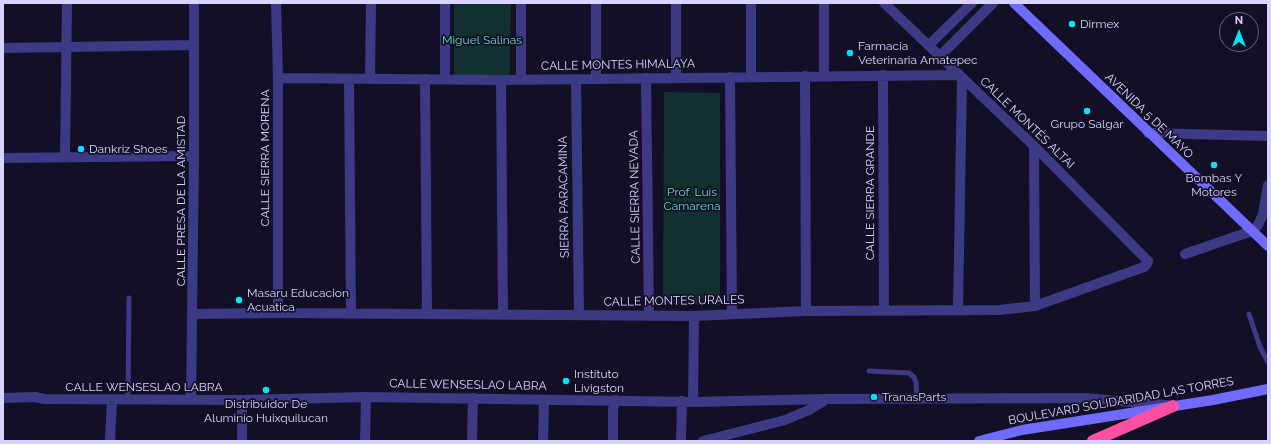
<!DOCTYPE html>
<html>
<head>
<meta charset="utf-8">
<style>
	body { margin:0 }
	#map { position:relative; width:1271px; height:444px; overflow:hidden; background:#130f26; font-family:Raleway,sans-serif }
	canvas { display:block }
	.frame { position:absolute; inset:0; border:4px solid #d9d4ff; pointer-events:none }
	.north { position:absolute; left:1219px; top:12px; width:40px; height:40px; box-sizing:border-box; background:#130f26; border:1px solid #625e7d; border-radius:50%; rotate:0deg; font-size:11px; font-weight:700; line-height:16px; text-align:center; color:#d9d4ff }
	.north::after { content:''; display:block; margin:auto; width:14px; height:18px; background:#00e5ff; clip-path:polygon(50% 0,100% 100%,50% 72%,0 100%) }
</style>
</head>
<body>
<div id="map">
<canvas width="1271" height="444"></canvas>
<div class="frame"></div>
<div class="north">N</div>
</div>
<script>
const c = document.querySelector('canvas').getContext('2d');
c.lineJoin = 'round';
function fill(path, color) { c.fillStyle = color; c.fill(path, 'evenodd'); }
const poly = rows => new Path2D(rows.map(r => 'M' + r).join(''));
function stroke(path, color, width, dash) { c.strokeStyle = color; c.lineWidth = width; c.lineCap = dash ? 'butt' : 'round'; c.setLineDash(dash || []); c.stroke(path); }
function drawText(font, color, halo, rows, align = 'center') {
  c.font = font + ' Raleway,sans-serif'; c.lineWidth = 3.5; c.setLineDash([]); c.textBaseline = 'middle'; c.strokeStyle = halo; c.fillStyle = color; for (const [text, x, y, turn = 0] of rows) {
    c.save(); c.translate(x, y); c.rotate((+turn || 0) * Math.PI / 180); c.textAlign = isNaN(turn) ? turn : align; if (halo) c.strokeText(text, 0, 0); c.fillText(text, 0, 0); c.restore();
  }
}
const green = poly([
	[454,3,511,3,510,77,454,77],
	[664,92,720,93,720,305,663,304]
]);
const lane = poly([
	[1249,314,1260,347,1268,362],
	[869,371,909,373,914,377,916,383,917,399],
	[128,399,129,298]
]);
const street = poly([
	[276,3,278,78,278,313],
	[445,3,445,79],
	[751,3,751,77],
	[929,45,972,3],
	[3,48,194,45],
	[940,56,993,3],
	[883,75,884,311],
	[805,76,806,311],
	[824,76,824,3],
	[676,77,676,3],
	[730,77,732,314],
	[278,78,501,80,959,75],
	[646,78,649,316],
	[349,79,351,314],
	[370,79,371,3],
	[425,79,427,314],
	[521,79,521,3],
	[576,79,579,315],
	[596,79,596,3],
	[501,80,503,315],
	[1148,133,1268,136],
	[1034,146,1035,306],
	[65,157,67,3],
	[3,158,194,156],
	[1185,254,1252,231,1258,225,1263,214,1268,185],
	[958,310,962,79],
	[193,314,278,313,694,316,806,311,999,310,1035,306,1144,267,1147,264,1148,261,1146,259,1034,146,884,3],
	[3,398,35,397,44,399,242,400,366,397,693,402,825,399,1084,398,1167,405],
	[191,400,194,156,194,3],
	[693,402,694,316],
	[110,441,112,399],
	[242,441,242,400],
	[365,441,366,397],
	[472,441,473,398],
	[543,441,544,400],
	[613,441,613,409,615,400],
	[681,441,682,401],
	[703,441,785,420,809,410,825,400]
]);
const secondary = poly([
	[1014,3,1268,246],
	[979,441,1022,430,1213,400,1268,389]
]);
const highway = poly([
	[1093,441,1173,406]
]);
const markers = [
	[1072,24,4,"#00e5ff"],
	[850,53,4,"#00e5ff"],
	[1087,111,4,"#00e5ff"],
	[81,149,4,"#00e5ff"],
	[1214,165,4,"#00e5ff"],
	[239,300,4,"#00e5ff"],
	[566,381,4,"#00e5ff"],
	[266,390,4,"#00e5ff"],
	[874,397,4,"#00e5ff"]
];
const poiNames = [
	["Dirmex",1080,24],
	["Farmacia",858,46],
	["Veterinaria Amatepec",858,60],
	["Grupo Salgar",1087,124,"center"],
	["Dankriz Shoes",89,149],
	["Bombas Y",1214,178,"center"],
	["Motores",1214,192,"center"],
	["Masaru Educacion",247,293],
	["Acuatica",247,307],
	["Instituto",574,374],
	["Livigston",574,388],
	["TranasParts",882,397],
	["Distribuidor De",266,404,"center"],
	["Aluminio Huixquilucan",266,418,"center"]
];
const parkNames = [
	["Miguel Salinas",482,40],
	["Prof. Luis",692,192],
	["Camarena",692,206]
];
const streetNames = [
	["CALLE MONTES HIMALAYA",618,65,-1],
	["AVENIDA 5 DE MAYO",1149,116,44],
	["CALLE MONTÉS ALTAI",1027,123,44],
	["CALLE SIERRA MORENA",265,158,-90],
	["CALLE SIERRA GRANDE",870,193,-90],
	["SIERRA PARACAMINA",564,197,-91],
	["CALLE SIERRA NEVADA",635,197,-91],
	["CALLE PRESA DE LA AMISTAD",181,201,-90],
	["CALLE MONTES URALES",674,301,-1],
	["CALLE WENSESLAO LABRA",468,385,1],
	["CALLE WENSESLAO LABRA",144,387],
	["BOULEVARD SOLIDARIDAD LAS TORRES",1121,401,-10]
];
fill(green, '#12302f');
stroke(lane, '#3d3a85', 5);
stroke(street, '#3d3a85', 10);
stroke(secondary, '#6f6bff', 10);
stroke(highway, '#ff4fa3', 12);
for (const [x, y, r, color] of markers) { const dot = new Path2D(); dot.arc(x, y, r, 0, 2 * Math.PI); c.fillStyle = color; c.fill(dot); stroke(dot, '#130f26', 1.5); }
drawText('12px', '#d9d4ff', '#130f26', poiNames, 'left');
drawText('12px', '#5fe0c0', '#130f26', parkNames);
drawText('12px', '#d9d4ff', '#130f26', streetNames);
</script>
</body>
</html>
